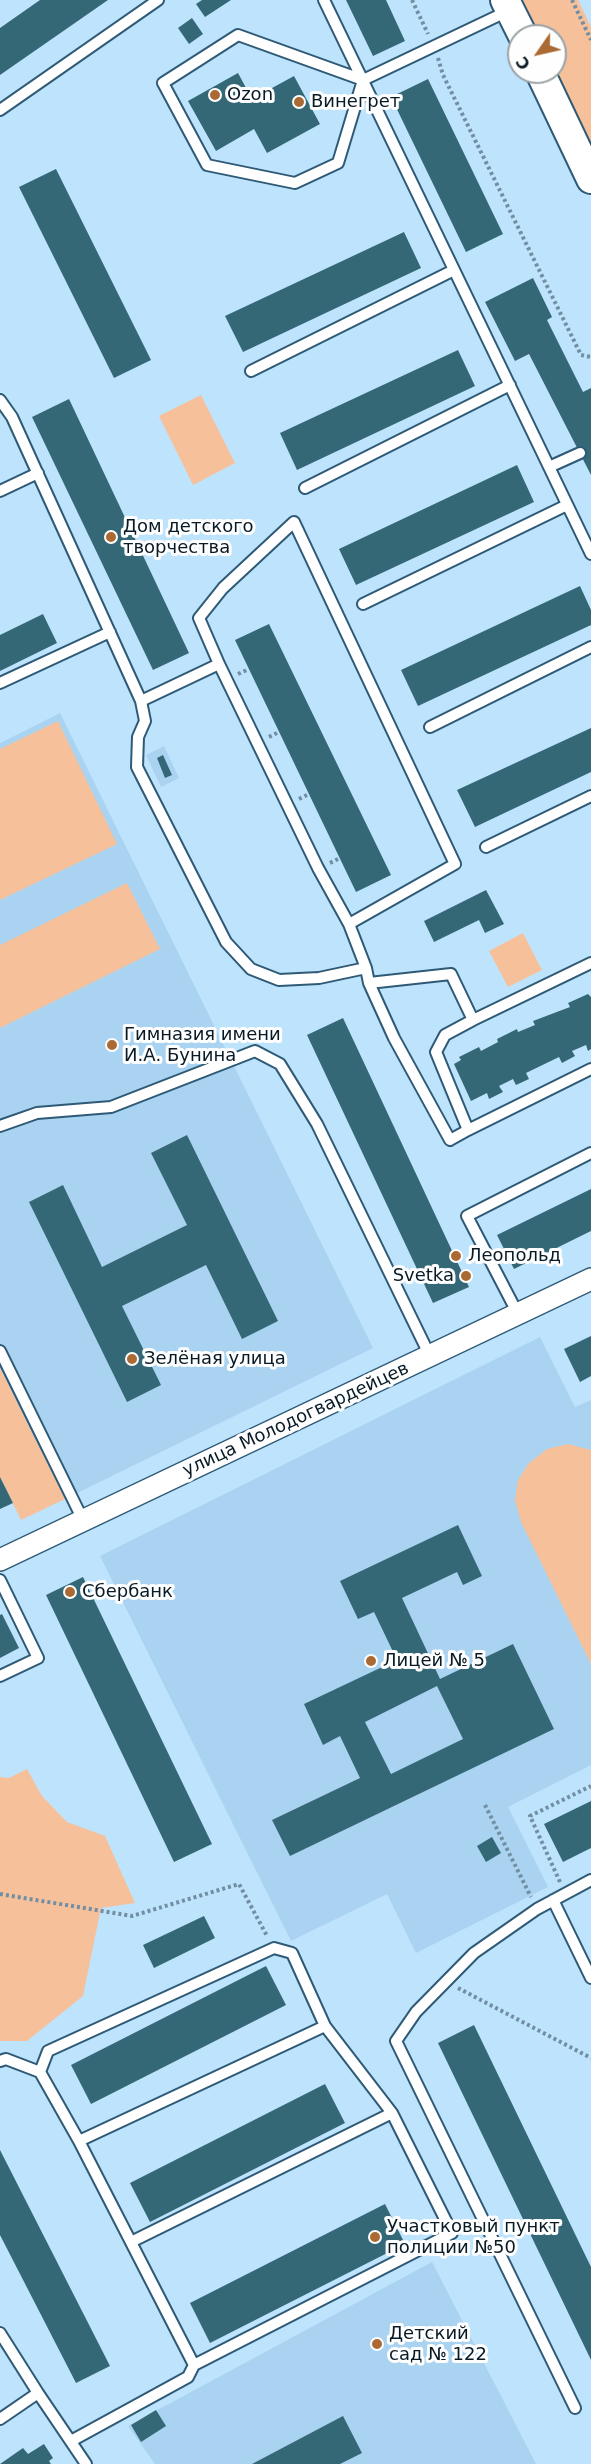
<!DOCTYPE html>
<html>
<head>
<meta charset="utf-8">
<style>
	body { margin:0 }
	#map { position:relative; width:591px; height:2464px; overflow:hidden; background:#bee3fd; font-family:"DejaVu Sans",sans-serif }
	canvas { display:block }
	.north { position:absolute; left:507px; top:24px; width:60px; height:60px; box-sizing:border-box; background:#fefefe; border:2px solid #9ca3a7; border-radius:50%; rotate:236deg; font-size:16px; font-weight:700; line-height:24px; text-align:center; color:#081a25 }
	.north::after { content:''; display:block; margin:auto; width:21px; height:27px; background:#ab6a33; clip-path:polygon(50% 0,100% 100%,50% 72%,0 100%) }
</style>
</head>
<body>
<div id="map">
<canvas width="591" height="2464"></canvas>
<div class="north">С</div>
</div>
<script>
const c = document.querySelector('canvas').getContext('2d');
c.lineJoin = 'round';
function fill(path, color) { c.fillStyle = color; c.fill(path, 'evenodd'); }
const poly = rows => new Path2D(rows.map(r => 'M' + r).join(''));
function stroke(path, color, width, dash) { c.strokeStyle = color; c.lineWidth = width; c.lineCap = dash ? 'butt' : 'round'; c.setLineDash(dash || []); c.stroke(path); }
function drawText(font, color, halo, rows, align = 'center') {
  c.font = font + ' "DejaVu Sans",sans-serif'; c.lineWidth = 6; c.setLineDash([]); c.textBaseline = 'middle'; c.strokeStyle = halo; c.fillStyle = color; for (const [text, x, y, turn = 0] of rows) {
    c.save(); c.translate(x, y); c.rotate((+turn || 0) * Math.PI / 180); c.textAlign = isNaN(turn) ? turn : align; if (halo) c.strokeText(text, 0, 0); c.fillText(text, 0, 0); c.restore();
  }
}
const built = poly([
	[60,713,373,1348,65,1499,0,1368,0,743],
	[164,746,179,778,161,787,146,755],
	[540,1337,575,1407,591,1400,591,1765,508,1807,548,1887,416,1953,387,1894,291,1941,100,1556],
	[432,2262,536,2464,155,2464,128,2426]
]);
const green = poly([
	[519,0,578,0,591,27,591,149,555,72,555,36,536,36],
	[201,395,235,463,193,485,159,416],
	[58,721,117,844,0,900,0,749],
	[127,883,160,949,0,1028,0,945],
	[523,933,542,970,508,987,489,951],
	[0,1368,65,1499,21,1520,0,1477],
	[568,1444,591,1450,591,1664,521,1522,515,1500,518,1480,529,1463,547,1449],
	[27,1769,42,1796,67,1822,105,1836,135,1903,101,1908,83,1996,27,2041,0,2041,0,1777,9,1778]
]);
const building = poly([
	[40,0,108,0,0,75,0,28],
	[202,0,231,0,205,17,196,4],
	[346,0,386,0,405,41,373,56],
	[192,18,203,34,189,44,178,28],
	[238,73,252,99,294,76,320,124,267,153,254,129,216,151,188,101],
	[428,79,503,234,466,252,391,97],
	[56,169,151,360,114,378,19,187],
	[404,232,421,268,243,352,225,316],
	[533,278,552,317,547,320,583,392,591,388,591,475,529,354,515,361,485,302],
	[458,350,475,386,297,470,280,433],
	[69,399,189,653,153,670,32,417],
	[517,465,534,502,356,585,339,549],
	[580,586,591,610,591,625,418,706,401,670],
	[43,614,57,643,0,671,0,635],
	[269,624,391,875,356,892,235,640],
	[591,728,591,772,475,827,457,790],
	[163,755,172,775,165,778,157,758],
	[486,890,504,924,485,933,479,920,434,942,424,921],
	[588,994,591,997,591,1049,588,1051,586,1045,572,1051,575,1056,562,1063,559,1057,526,1073,529,1079,516,1085,513,1079,499,1086,503,1092,489,1099,487,1093,471,1101,454,1064,461,1060,459,1057,479,1047,481,1051,498,1042,497,1039,517,1029,518,1032,535,1025,533,1021,570,1007,568,1003],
	[343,1018,469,1287,433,1303,307,1035],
	[187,1135,278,1321,242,1339,206,1265,122,1306,161,1385,127,1402,29,1202,63,1185,102,1267,187,1225,151,1153],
	[591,1189,591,1231,514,1269,497,1235],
	[591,1336,591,1376,580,1382,564,1349],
	[0,1477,13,1503,0,1509],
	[458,1525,482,1576,463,1585,457,1572,402,1598,440,1679,513,1644,554,1729,290,1856,272,1820,360,1778,340,1736,323,1745,304,1704,397,1660,374,1612,358,1619,340,1581],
	[437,1686,463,1739,391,1774,365,1722],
	[83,1577,212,1844,174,1862,46,1595],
	[2,1614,19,1648,0,1658,0,1615],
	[591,1801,591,1848,563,1862,544,1824],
	[492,1837,501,1853,486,1862,477,1846],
	[204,1916,215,1938,154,1968,143,1945],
	[266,1966,286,2005,91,2104,71,2065],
	[474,2025,591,2267,591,2360,438,2043],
	[325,2084,345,2123,150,2222,130,2183],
	[0,2150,110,2366,76,2383,0,2235],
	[385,2204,405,2244,210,2343,190,2303],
	[156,2410,166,2426,141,2442,131,2425],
	[343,2416,362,2453,340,2464,252,2464],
	[44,2444,53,2458,49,2461,51,2464,0,2464,23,2448,28,2454]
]);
const path = poly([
	[412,0,428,34],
	[572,0,591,40],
	[438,58,443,75,581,355,591,357],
	[238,674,249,669],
	[269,737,279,732],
	[299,799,309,794],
	[330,863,340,858],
	[485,1805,531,1897],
	[560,1882,530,1816,591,1786],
	[0,1894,132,1916,239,1884,267,1936],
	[458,1988,591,2058]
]);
const lane = poly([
	[324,0,591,554],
	[363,80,338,163,295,183,207,165,163,83,238,35,363,80,510,10],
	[0,110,158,0],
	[251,371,454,270],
	[0,400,12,417,141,701,219,664,318,868,349,924,366,968,369,983,394,1038,450,1140,468,1130],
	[549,467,580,453],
	[305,488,510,385],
	[0,491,38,473],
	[363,604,567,505],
	[219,664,199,618,223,588,294,522,455,864,349,924],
	[0,683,110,632],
	[141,701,145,721,138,737,137,767,226,942,251,969,279,980,319,978,366,968],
	[430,727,591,647],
	[486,847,591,796],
	[369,983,451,974,473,1020,591,963],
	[473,1020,445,1035,436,1052,468,1130,591,1069],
	[0,1126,37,1113,111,1107,255,1051,280,1064,317,1124,430,1356],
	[518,1314,467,1216,591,1153],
	[0,1351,83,1520],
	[0,1580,38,1658,0,1676],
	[553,1900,591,1978],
	[0,2061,6,2059,40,2072],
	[79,2141,325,2026,392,2113],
	[131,2242,392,2113,452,2233,194,2365],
	[0,2333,38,2393],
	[575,2408,396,2041,416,2012,474,1953,537,1909,591,1880],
	[0,2419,38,2393,86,2464],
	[71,2441,188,2377,194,2365,79,2141,40,2072,48,2051,274,1948,292,1953,325,2026]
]);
const street = poly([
	[0,1560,591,1279]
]);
const secondary = poly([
	[505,0,523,36],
	[540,72,591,179]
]);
const markers = [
	[215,95,6,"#ab6a33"],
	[299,102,6,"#ab6a33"],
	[111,537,6,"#ab6a33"],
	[112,1045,6,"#ab6a33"],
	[456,1256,6,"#ab6a33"],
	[466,1276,6,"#ab6a33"],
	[132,1359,6,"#ab6a33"],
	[70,1592,6,"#ab6a33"],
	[371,1661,6,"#ab6a33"],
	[375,2237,6,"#ab6a33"],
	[377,2344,6,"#ab6a33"]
];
const poiNames = [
	["Ozon",227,95],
	["Винегрет",311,102],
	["Дом детского",123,527],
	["творчества",123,548],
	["Гимназия имени",124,1035],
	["И.А. Бунина",124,1056],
	["Леопольд",468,1256],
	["Svetka",454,1276,"right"],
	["Зелёная улица",144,1359],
	["Сбербанк",82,1592],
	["Лицей № 5",383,1661],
	["Участковый пункт",387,2227],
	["полиции №50",387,2248],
	["Детский",389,2334],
	["сад № 122",389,2355]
];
const streetNames = [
	["улица Молодогвардейцев",296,1420,-25]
];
fill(built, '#a9d3f0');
fill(green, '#f6c19a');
fill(building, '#346877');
stroke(lane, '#2f5a76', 14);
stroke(street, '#2f5a76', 24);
stroke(secondary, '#2f5a76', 32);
stroke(path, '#718ea2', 4, [3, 3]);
stroke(lane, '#fff', 10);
stroke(street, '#fff', 21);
stroke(secondary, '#fff', 28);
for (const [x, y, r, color] of markers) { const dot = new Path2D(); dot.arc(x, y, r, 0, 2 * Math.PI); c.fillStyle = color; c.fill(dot); stroke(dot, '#fefefe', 2); }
drawText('18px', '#081a25', '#fefefe', poiNames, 'left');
drawText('18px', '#081a25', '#fefefe', streetNames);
</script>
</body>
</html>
